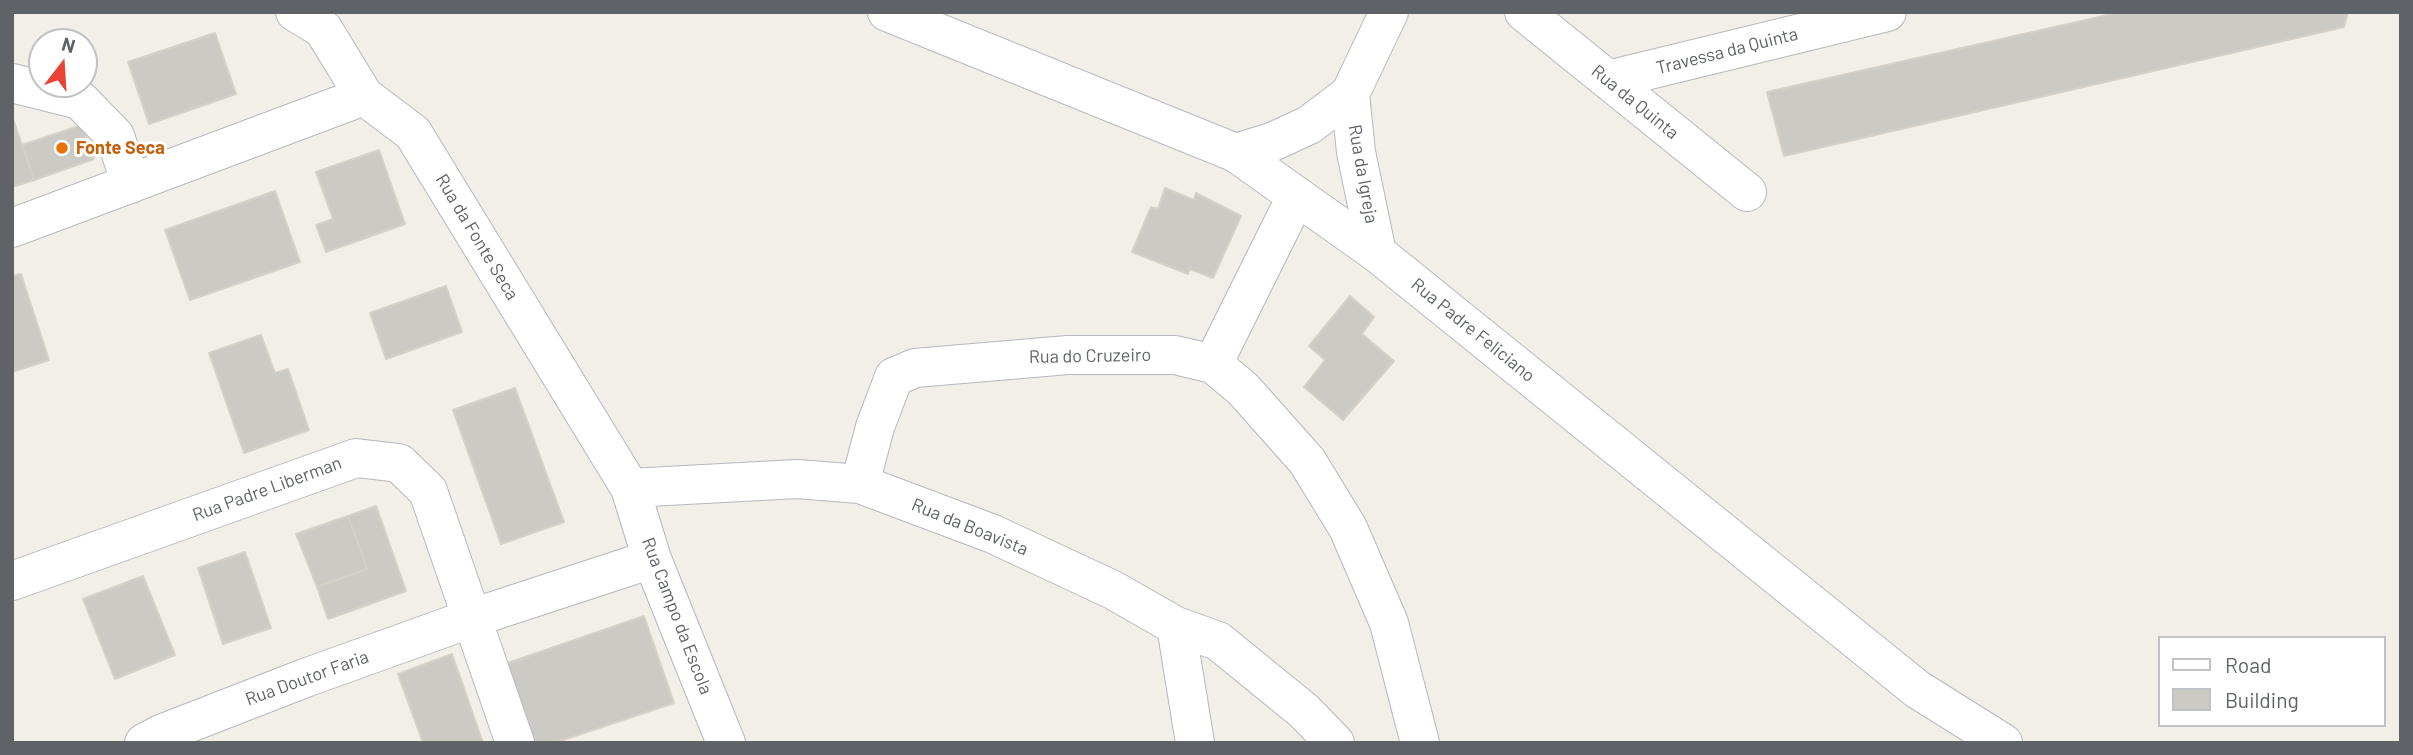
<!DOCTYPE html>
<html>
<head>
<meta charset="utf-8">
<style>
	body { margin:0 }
	#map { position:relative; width:2413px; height:755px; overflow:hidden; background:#f1efe8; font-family:Barlow,sans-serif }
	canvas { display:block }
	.frame { position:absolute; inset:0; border:14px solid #5f6368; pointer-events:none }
	.legend { position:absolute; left:2158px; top:636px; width:228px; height:91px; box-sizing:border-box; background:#fff; border:2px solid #bfc1c3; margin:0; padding:9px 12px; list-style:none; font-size:21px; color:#5f6368 }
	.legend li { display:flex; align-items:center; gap:14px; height:35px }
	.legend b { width:35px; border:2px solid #bfc1c3 }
	.north { position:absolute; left:28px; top:28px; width:70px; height:70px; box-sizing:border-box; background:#fff; border:2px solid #bfc1c3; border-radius:50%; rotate:17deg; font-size:19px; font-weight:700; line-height:28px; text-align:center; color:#5f6368 }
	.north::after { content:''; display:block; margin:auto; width:24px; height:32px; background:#ea4335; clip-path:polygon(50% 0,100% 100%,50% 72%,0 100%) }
</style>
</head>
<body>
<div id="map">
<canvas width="2413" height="755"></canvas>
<div class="frame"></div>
<ul class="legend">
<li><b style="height:9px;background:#fff"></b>Road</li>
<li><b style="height:19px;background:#cccac5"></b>Building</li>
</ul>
<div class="north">N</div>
</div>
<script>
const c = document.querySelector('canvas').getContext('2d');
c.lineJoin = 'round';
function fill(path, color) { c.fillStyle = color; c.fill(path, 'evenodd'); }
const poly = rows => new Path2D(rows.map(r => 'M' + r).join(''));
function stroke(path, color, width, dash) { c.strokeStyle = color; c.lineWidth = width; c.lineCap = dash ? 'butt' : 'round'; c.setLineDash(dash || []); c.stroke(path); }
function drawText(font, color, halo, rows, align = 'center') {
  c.font = font + ' Barlow,sans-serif'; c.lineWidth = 6; c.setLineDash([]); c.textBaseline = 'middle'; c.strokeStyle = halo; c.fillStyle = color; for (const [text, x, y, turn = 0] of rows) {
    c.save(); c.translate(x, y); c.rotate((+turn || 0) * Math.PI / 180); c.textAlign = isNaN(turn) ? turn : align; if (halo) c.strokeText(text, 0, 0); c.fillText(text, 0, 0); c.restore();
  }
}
const building = poly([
	[2121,12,2348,12,2344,27,1784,156,1767,92,2121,12],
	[215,33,236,94,149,124,128,62,215,33],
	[12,116,34,180,12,187,12,116],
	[82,125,94,159,34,180,22,145,82,125],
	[379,150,405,224,326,252,316,225,333,219,316,172,379,150],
	[1165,188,1194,200,1196,193,1241,216,1213,278,1190,269,1188,274,1132,252,1151,207,1158,209,1165,188],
	[275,191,300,262,190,300,165,230,275,191],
	[21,274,49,360,12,372,12,276,21,274],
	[446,286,462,332,386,359,370,313,446,286],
	[1350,296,1374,317,1362,334,1394,361,1343,420,1304,387,1325,360,1309,346,1350,296],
	[261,335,275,373,288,369,309,430,244,453,209,353,261,335],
	[515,388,564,522,501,544,453,410,515,388],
	[376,506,406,591,328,619,317,587,367,569,348,516,376,506],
	[348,516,367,569,317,587,296,534,348,516],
	[245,552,271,628,223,644,198,568,245,552],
	[143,576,175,655,115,679,83,599,143,576],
	[644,616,674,703,554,743,532,743,505,664,644,616],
	[452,654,483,743,423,743,398,674,452,654]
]);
const street = poly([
	[295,12,323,29,364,96,413,133,630,488,652,559,726,743],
	[1524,12,1747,192],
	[1608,80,1887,12],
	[12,83,80,100,115,136,131,184],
	[1350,94,1356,152,1377,253],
	[1236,153,1272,142,1309,125,1350,94,1389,12],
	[12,228,364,96],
	[1213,364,1287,215,1298,197],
	[860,484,875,427,894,377,915,368,1068,355,1175,355,1213,364,1243,389,1307,461,1348,528,1389,623,1420,743],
	[630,488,797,479,860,484,993,534,1113,590,1176,626,1218,641,1304,711,1335,743],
	[12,581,356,458,399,463,428,491,515,743],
	[1176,626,1195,743],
	[144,743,161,734,305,678,472,618,652,559]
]);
const secondary = poly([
	[887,12,1236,153,1377,253,1917,689,2003,743]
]);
const markers = [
	[62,148,7,"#e8710a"]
];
const streetNames = [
	["Travessa da Quinta",1727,51,-14],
	["Rua da Quinta",1635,102,39],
	["Rua da Igreja",1363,174,80],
	["Rua da Fonte Seca",477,237,59],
	["Rua Padre Feliciano",1473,330,39],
	["Rua do Cruzeiro",1090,356,-1],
	["Rua Padre Liberman",267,489,-20],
	["Rua da Boavista",970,527,22],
	["Rua Campo da Escola",677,616,69],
	["Rua Doutor Faria",307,678,-20]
];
const foodNames = [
	["Fonte Seca",76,148]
];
fill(building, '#cccac5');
stroke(building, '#d6d1c6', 2);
stroke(street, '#b5b8bc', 40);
stroke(secondary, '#b6babf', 40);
stroke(street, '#fff', 38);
stroke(secondary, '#fff', 38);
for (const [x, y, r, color] of markers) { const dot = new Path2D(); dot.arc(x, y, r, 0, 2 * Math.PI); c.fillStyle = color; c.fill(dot); stroke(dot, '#fff', 2.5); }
drawText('18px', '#5f6368', '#fff', streetNames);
drawText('bold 18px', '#c56008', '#fff', foodNames, 'left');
</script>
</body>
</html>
